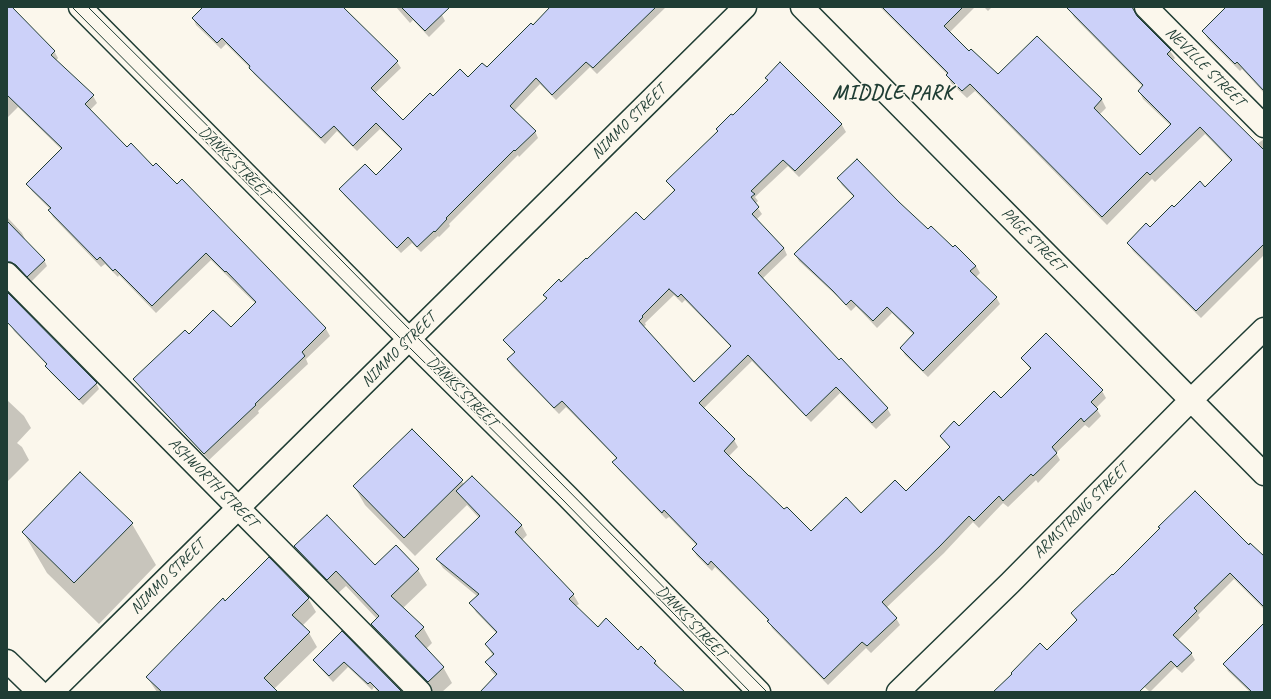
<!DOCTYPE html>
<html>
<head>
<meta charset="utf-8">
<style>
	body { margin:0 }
	#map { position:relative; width:1271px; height:699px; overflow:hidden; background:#fbf7ec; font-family:Caveat,sans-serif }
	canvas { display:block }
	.frame { position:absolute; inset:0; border:8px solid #1f3d34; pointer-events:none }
</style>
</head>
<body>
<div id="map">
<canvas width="1271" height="699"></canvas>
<div class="frame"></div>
</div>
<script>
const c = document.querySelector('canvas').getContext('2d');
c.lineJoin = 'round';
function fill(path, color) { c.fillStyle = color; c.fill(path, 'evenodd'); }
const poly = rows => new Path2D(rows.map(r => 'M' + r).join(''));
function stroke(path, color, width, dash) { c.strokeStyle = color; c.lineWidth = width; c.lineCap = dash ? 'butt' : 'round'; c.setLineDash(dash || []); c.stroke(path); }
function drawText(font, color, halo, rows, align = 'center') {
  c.font = font + ' Caveat,sans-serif'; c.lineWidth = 3; c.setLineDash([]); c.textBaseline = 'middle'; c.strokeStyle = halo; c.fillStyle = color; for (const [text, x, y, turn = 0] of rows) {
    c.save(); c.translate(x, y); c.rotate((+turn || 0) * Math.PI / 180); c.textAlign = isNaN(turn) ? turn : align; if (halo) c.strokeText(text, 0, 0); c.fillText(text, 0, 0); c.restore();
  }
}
const shadow = poly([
	[7,7,11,7,54,51,58,58,56,61,93,96,97,103,90,110,127,148,177,185,182,181,326,329,330,336,306,359,308,364,258,411,259,413,209,460,139,386,135,379,189,335,231,328,256,304,211,260,156,313,119,275,118,277,105,264,101,267,53,217,49,210,50,209,32,191,28,184,62,150,18,107,7,118],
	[204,7,334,7,397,62,401,68,375,93,403,122,433,97,487,69,551,7,666,7,597,74,590,67,556,100,540,84,514,111,535,131,538,138,519,157,518,155,449,224,450,226,439,237,438,236,421,252,412,243,401,253,344,195,341,189,376,177,402,150,380,129,357,151,337,131,325,144,254,74,250,68,226,44,221,49,196,25,193,18],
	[396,7,434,7,442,15,445,21,429,37,413,20,410,23],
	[880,7,975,7,949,33,969,53,998,76,1037,37,1102,100,1106,108,1099,115,1140,156,1170,125,1143,99,1139,91,1143,87,1074,17,1070,10,1073,7,1131,7,1138,18,1170,51,1175,58,1173,60,1257,144,1264,139,1264,255,1201,318,1133,251,1128,243,1150,229,1174,209,1205,188,1232,162,1205,134,1155,182,1152,179,1107,225,975,91,967,98,951,83,947,74],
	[984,7,992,7,988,11],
	[1228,7,1264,7,1264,93,1242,69,1240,71,1208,39,1203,31],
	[780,64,842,125,846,132,799,177,788,166,755,197,758,201,755,204,762,214,756,220,784,248,787,255,762,279,839,362,887,408,891,415,876,429,840,393,811,422,752,361,703,409,734,440,738,447,728,457,784,511,811,533,861,514,906,492,950,448,941,436,959,428,1001,399,1031,370,1022,358,1102,391,1106,398,1096,408,1101,416,1089,428,1085,425,1056,453,1060,460,1038,483,1036,480,1008,507,1003,503,979,528,973,522,944,553,886,608,896,618,900,625,871,653,866,648,828,685,772,628,769,621,715,567,712,571,697,556,693,550,697,546,669,517,666,519,618,469,614,462,617,459,566,407,559,414,512,366,508,360,515,353,509,347,505,340,547,299,544,295,561,283,587,260,644,221,675,192,667,181,768,81,766,78],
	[674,295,682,303,685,300,731,347,694,383,643,327,646,325,645,323],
	[838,178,898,203,928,230,976,266,980,273,975,278,996,297,1000,304,928,377,905,355,901,348,914,335,892,313,877,328,856,306,851,311,839,298,799,261,795,254,854,197,842,185],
	[7,217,22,233,25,239,24,240,44,260,47,266,31,282,20,271,14,268,7,268],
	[7,293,96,383,99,389,83,405,50,372,47,365,14,331,7,318],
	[7,400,24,416,31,428,17,443,22,447,29,460,7,482],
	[412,431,464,484,472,477,522,526,527,535,522,540,573,594,579,604,576,606,598,629,655,661,661,670,684,692,481,692,496,676,492,672,487,663,493,656,486,644,497,634,476,612,471,603,477,596,443,568,437,559,479,518,467,505,415,556,365,505,354,486],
	[132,524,156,565,99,624,47,573,23,532],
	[1249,546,1264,558,1264,609,1234,579,1198,615,1200,618,1178,640,1191,653,1195,660,1182,673,1175,667,1150,692,1140,683,1131,692,994,692,1040,644,1048,652,1077,621,1072,613,1113,576],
	[295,547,375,566,418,570,427,585,403,608,423,627,432,643,426,649,443,667,452,683,442,692,432,692,381,640,372,624,377,619,346,586,336,595,304,562],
	[308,598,316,612,302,626,309,633,317,647,274,689,276,692,157,692,147,677,225,602],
	[1264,624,1264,692,1250,692,1228,671,1224,664],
	[342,633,401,692,378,692,374,687,372,690,348,667,333,682,318,666,315,660]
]);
const building = poly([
	[7,7,12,7,55,51,51,55,94,95,85,104,127,147,131,143,153,166,156,163,177,184,182,179,326,328,302,352,305,356,255,404,256,405,204,454,133,379,185,330,189,334,213,310,231,327,256,302,226,271,225,272,206,253,152,306,115,269,113,271,100,257,97,260,48,210,51,208,26,184,62,148,7,95,7,7],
	[203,7,343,7,398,61,371,88,403,120,430,93,433,96,460,69,468,77,482,63,487,67,531,23,533,25,550,7,656,7,593,68,586,62,552,95,536,78,510,106,536,131,515,151,514,150,446,218,447,219,435,232,434,231,417,247,408,237,397,248,339,189,365,164,376,175,402,149,376,123,353,146,334,126,321,138,249,68,250,66,222,38,217,43,192,18,203,7],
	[401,7,450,7,425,31,401,7],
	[882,7,963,7,944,26,969,51,971,49,998,74,1037,36,1102,99,1094,108,1140,155,1171,124,1138,91,1143,85,1066,7,1132,7,1137,16,1171,50,1167,54,1264,150,1264,244,1196,311,1127,243,1146,223,1150,227,1172,205,1174,207,1200,181,1205,187,1232,160,1200,127,1150,175,1147,172,1102,217,970,84,962,91,946,75,948,73,882,7],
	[1226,7,1264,7,1264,91,1237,62,1235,64,1202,31,1226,7],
	[780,62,842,124,795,171,783,160,751,191,755,194,751,197,759,207,752,214,784,248,758,273,839,360,841,358,888,408,872,423,836,387,806,416,748,355,699,403,735,439,724,451,749,476,750,476,784,509,787,507,811,531,846,497,861,513,895,480,906,491,950,447,940,436,954,421,959,426,994,391,1001,398,1031,368,1021,358,1046,333,1103,390,1091,402,1098,409,1084,422,1081,418,1052,447,1057,453,1033,476,1031,474,1003,501,999,496,974,521,969,516,940,546,882,602,897,618,867,646,862,642,824,679,767,621,769,620,711,561,708,565,692,549,697,544,664,510,662,513,612,462,617,458,562,401,554,408,507,359,515,352,503,340,547,298,543,295,559,279,561,282,586,258,587,259,636,212,644,220,675,190,666,181,718,131,716,129,731,114,733,115,768,80,765,78,780,62],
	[669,289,678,297,681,294,731,346,694,382,639,321,643,317,642,316,669,289],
	[857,159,899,202,928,229,931,226,953,247,955,245,976,266,970,271,997,297,923,371,900,348,914,333,887,307,873,321,851,300,846,305,833,291,794,254,854,196,837,178,857,159],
	[7,221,45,260,27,277,16,265,11,262,7,262,7,221],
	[7,292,97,383,79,400,45,366,47,364,7,322,7,292],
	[412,429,463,480,404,538,353,486,412,429],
	[80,472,133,523,74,583,22,532,80,472],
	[472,476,522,525,515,532,574,594,569,599,598,627,606,618,638,650,641,646,656,661,654,663,685,692,480,692,497,674,485,662,494,654,485,644,497,632,469,603,479,594,436,559,480,516,456,491,472,476],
	[1195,491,1249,545,1250,543,1264,556,1264,607,1230,573,1194,608,1197,611,1173,635,1192,653,1177,667,1171,661,1139,692,993,692,1012,674,1011,673,1040,643,1047,650,1077,620,1071,613,1112,574,1113,575,1160,528,1158,527,1195,491],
	[327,515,375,565,396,545,419,569,391,596,424,627,415,636,444,667,428,682,371,624,379,616,336,571,327,580,294,546,327,515],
	[269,557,309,598,292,615,310,632,264,678,278,692,162,692,146,677,223,598,225,601,269,557],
	[1264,623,1264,692,1252,692,1223,664,1264,623],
	[342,631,402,692,380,692,370,682,368,684,344,662,329,676,313,660,342,631]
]);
const street = poly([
	[80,7,409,339,567,496,759,692],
	[802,7,1264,474],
	[1146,7,1264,126],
	[7,274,420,692],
	[52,692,745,7],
	[898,692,1010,583,1191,400,1264,329]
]);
const primary = poly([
	[7,661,39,692]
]);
const tram = poly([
	[72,7,405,343,563,500,750,692],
	[88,7,272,190,767,692]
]);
const streetNames = [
	["NEVILLE STREET",1205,67,45],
	["NIMMO STREET",629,122,-45],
	["DANKS STREET",234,162,45],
	["PAGE STREET",1033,240,45],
	["NIMMO STREET",399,350,-45],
	["DANKS STREET",462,392,45],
	["ASHWORTH STREET",213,483,45],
	["ARMSTRONG STREET",1081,511,-45],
	["NIMMO STREET",168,577,-45],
	["DANKS STREET",691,622,46]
];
const districtNames = [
	["MIDDLE PARK",893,94]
];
fill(shadow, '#0003');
fill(building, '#ccd1f9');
stroke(building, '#1f3d34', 1);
stroke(street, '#1f3d34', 25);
stroke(primary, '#1f3d34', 25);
stroke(street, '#fbf7ec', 22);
stroke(primary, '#fbf7ec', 22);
stroke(tram, '#1f3d34', 1);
drawText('16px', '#1f3d34', '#fbf7ec', streetNames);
c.letterSpacing = '1px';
drawText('bold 20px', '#1f3d34', '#fbf7ec', districtNames);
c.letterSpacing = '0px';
</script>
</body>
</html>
